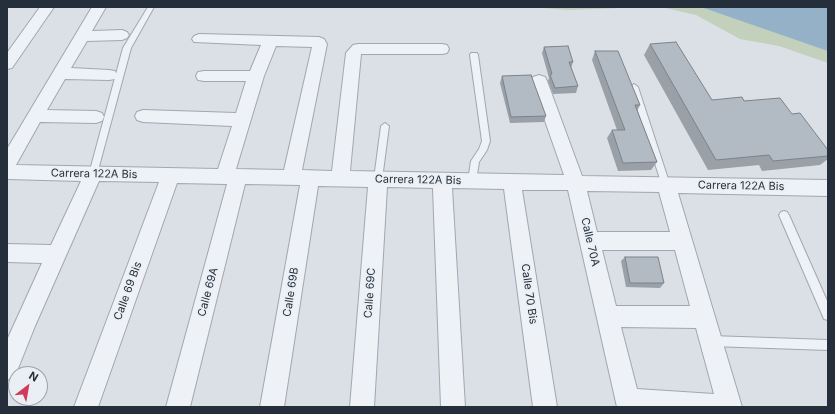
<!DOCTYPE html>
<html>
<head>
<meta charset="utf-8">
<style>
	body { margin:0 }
	#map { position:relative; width:835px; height:414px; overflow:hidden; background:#dbe0e6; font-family:Inter,sans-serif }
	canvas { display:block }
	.frame { position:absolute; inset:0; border:8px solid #252f3c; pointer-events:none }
	.north { position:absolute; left:8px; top:366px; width:40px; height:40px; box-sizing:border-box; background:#eaeff4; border:1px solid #9ba2aa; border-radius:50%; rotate:31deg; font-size:11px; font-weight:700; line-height:16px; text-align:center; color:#252f3c }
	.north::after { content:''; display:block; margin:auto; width:14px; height:18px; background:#d13a5b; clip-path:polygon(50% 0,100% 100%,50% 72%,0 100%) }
</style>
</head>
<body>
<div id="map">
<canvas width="835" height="414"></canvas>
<div class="frame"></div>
<div class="north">N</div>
</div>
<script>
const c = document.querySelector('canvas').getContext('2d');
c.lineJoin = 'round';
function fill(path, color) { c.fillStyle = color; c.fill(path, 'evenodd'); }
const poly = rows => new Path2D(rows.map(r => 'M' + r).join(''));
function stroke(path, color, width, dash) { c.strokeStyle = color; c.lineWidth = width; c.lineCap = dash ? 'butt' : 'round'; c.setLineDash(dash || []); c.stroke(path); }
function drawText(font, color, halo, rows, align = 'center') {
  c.font = font + ' Inter,sans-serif'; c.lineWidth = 3; c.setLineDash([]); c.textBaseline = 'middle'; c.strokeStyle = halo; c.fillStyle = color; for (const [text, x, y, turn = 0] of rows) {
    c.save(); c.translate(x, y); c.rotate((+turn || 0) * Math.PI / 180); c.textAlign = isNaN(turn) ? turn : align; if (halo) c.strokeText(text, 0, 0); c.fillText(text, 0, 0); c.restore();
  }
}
const green = poly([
	[531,7,649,7,568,10],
	[661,7,828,7,828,63,779,46,740,39,696,15]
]);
const water = poly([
	[701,7,828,7,828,51]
]);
const lane = poly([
	[148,7,154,7,131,48,97,174,93,177,89,174,123,48,148,7],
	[471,53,477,53,478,55,490,141,487,150,479,162,476,181,475,184,472,185,469,184,468,181,471,161,479,149,482,141,470,55,471,53],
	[634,84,638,87,670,185,669,188,666,189,663,188,662,185,630,87,634,84],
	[385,123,389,126,382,179,381,181,378,183,375,181,374,179,381,126,385,123],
	[784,211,787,212,789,215,828,303,828,320,824,319,779,215,781,212,784,211],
	[711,336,828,340,828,350,711,346,707,345,706,341,707,337,711,336]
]);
const street = poly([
	[40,7,54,7,12,68,7,69,7,53,40,7],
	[92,7,106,7,92,31,122,30,127,32,129,35,127,38,122,40,87,41,71,68,109,70,115,71,117,75,115,79,109,80,65,79,47,110,96,111,102,113,104,117,102,121,96,123,40,122,16,165,218,169,232,126,143,122,137,120,135,116,137,112,143,110,236,113,246,81,204,81,198,80,196,76,198,72,204,71,250,71,261,45,194,42,192,39,194,36,199,34,319,37,324,39,327,44,302,170,332,171,346,53,353,45,358,44,442,44,447,45,449,49,447,53,442,54,361,54,350,171,564,175,531,81,533,77,539,75,545,77,547,81,582,176,828,180,828,196,678,193,742,407,617,407,568,190,522,190,557,407,533,407,504,189,452,188,465,407,441,407,433,188,387,187,374,407,350,407,368,187,318,186,284,407,260,407,300,185,245,184,190,407,166,407,227,184,177,183,98,407,74,407,159,182,99,181,35,326,15,376,7,380,7,340,42,263,7,262,7,244,51,245,81,181,7,179,7,149,92,7],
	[276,46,312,47,284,170,236,169,264,76,276,46],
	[587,191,659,192,670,232,597,232,587,191],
	[602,250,675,250,690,306,616,306,602,250],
	[621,327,696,328,714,394,637,389,621,327]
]);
const wall = poly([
	[650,44,712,100,744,101,828,150,828,159,820,165,762,171,759,165,708,170,644,55],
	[544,47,573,62,571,68,578,86,576,93,553,94,548,81,549,78,542,53],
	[595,51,640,105,637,111,657,162,651,170,618,171,607,138,612,130,617,130,592,60],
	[502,76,546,116,544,122,510,123,500,83],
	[625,257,664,283,660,288,626,287,621,261]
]);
const building = poly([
	[676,42,712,100,742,97,744,101,780,98,792,114,800,113,828,150,828,156,773,161,769,155,716,160,650,44,676,42],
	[568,46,573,62,569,62,578,86,555,88,550,75,552,74,544,47,568,46],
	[595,51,618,51,640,105,635,105,657,162,623,163,612,130,625,130,595,51],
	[531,75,546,116,511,117,502,76,531,75],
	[625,257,658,257,664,283,630,283,625,257]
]);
const streetNames = [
	["Carrera 122A Bis",94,174,1],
	["Carrera 122A Bis",418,180,1],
	["Carrera 122A Bis",741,186,1],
	["Calle 70A",590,242,77],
	["Calle 69 Bis",128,291,-70],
	["Calle 69A",208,292,-75],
	["Calle 69B",291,292,-81],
	["Calle 69C",370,293,-86],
	["Calle 70 Bis",529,294,82]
];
fill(green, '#c2d0bc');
fill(water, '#94b1c8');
stroke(lane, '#a1a7b0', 2);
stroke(street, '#a1a7b0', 2);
fill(lane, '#eef1f5');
fill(street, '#eef1f5');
fill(wall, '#99a0a8');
fill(building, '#b2bac3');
stroke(building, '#7d8288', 1);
drawText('11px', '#252f3c', '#eaeff4', streetNames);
</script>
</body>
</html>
